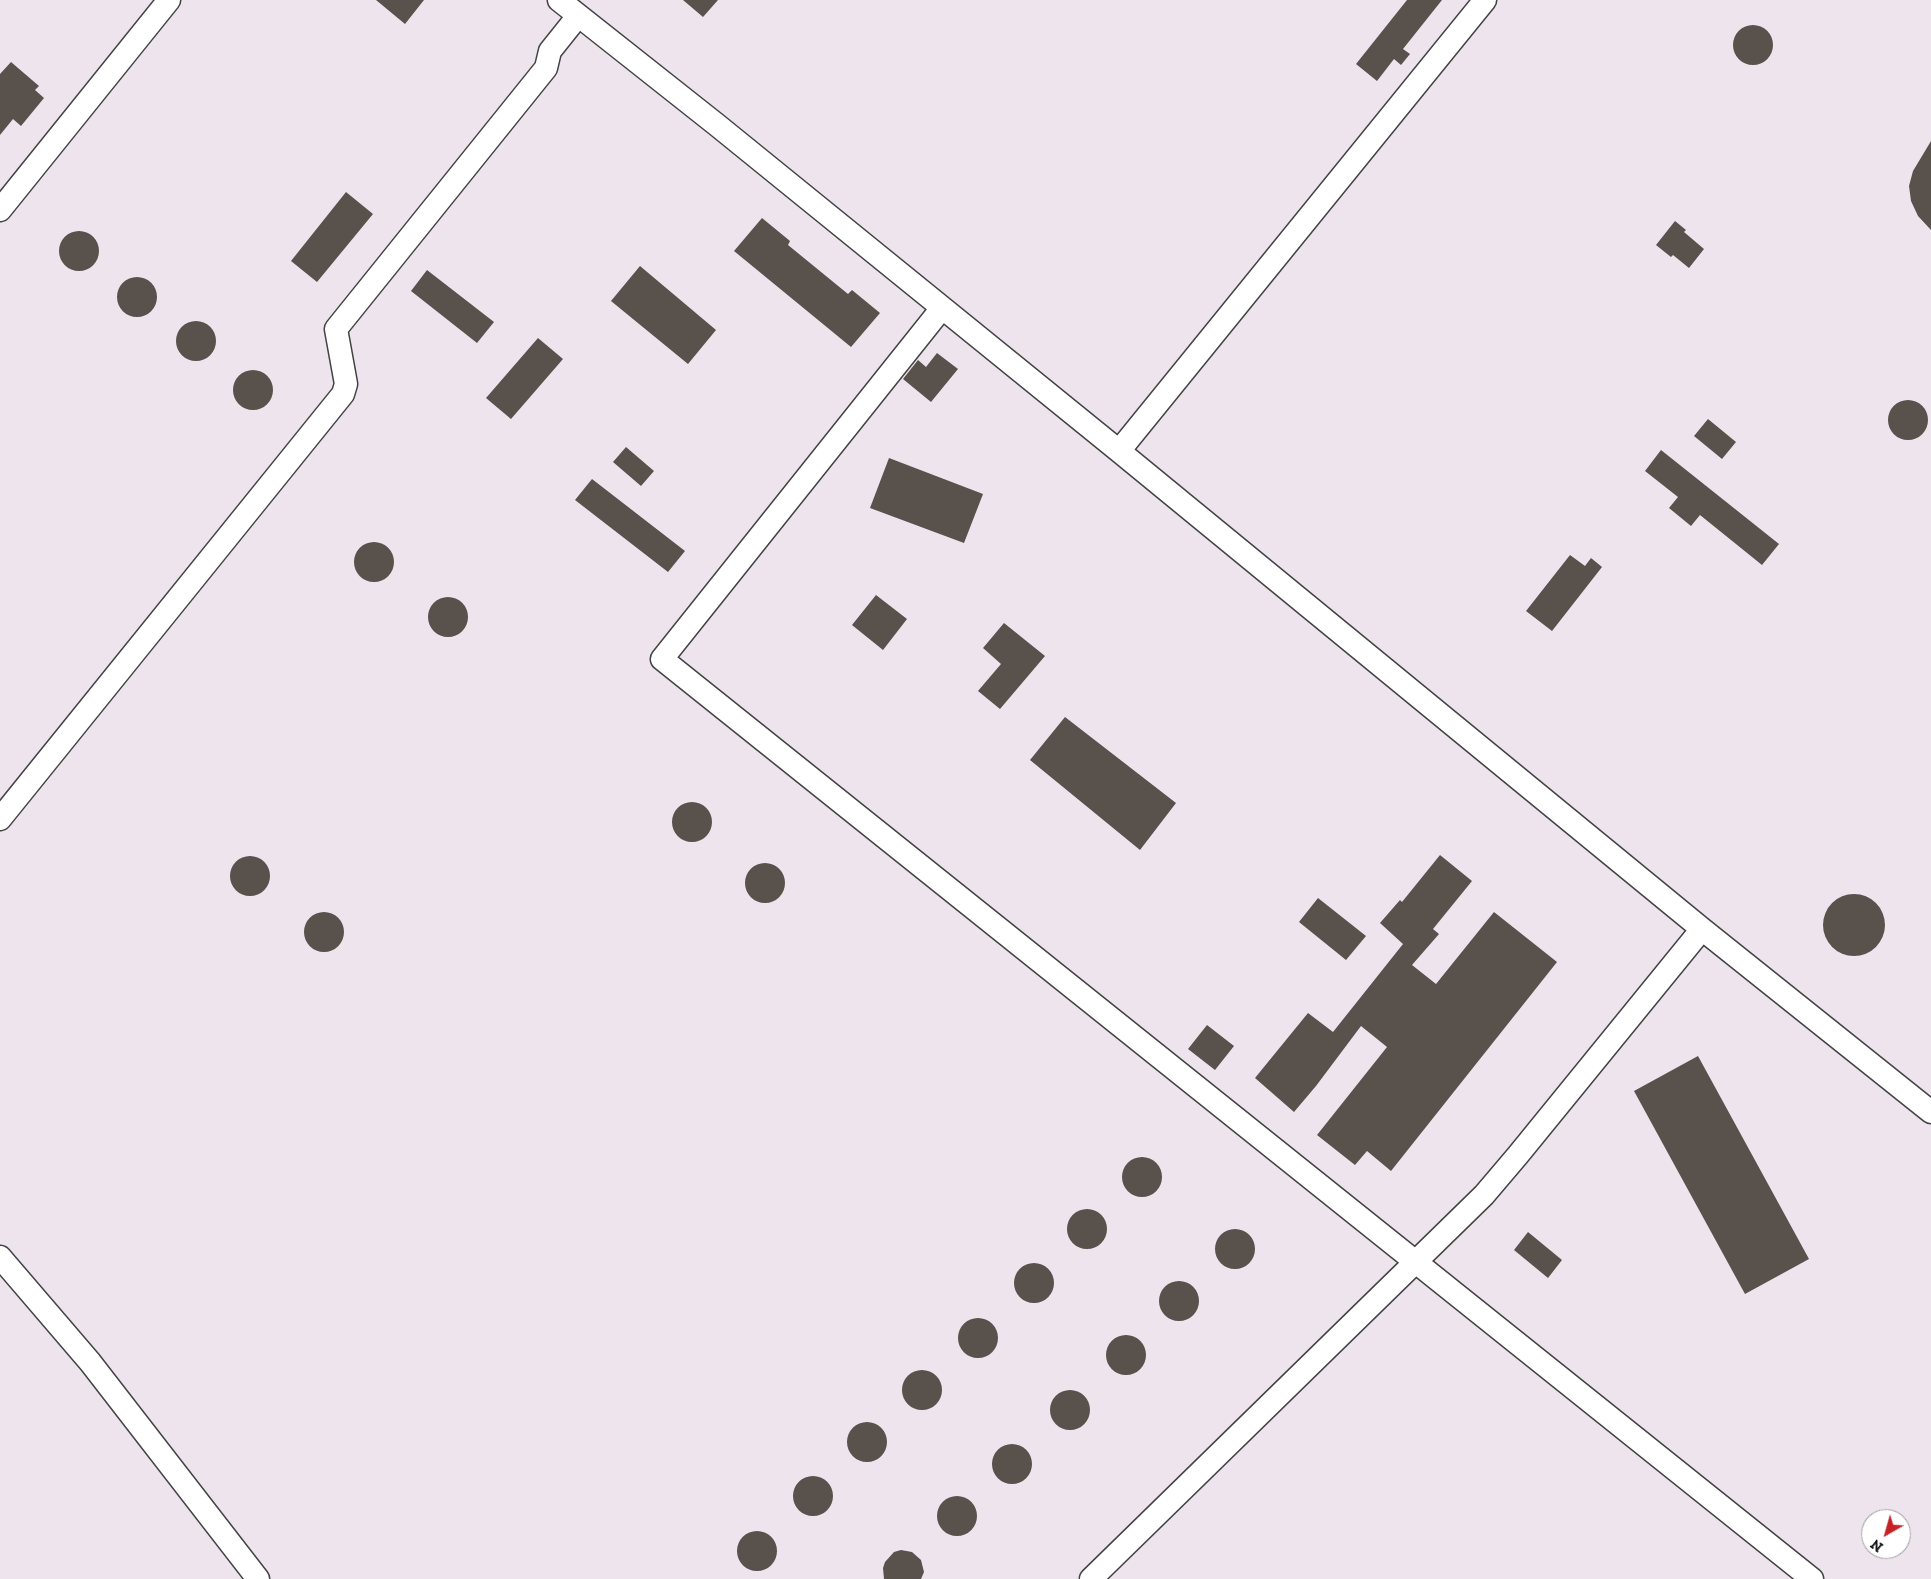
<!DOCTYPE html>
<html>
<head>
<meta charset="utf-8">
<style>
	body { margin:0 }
	#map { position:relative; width:1931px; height:1579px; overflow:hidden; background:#fffdf2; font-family:"Zilla Slab",serif }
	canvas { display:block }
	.north { position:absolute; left:1861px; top:1509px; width:50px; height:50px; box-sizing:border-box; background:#fff; border:1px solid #9f9f9f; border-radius:50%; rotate:218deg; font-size:14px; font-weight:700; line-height:20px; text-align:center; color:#101010 }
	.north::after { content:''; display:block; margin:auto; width:18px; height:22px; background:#c62125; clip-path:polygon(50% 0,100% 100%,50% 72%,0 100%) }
</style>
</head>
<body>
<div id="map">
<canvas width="1931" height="1579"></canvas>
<div class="north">N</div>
</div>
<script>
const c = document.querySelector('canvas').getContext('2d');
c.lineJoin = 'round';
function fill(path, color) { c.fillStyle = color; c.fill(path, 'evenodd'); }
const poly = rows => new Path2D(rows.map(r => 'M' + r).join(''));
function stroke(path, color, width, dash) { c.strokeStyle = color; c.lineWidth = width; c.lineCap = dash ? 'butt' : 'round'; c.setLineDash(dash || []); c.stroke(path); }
const industrial = poly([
	[0,0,1931,0,1931,1579,0,1579],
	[1871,1519,1901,1519,1901,1549,1871,1549]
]);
const building = poly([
	[376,0,424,0,405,24],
	[683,0,718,0,703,17],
	[1407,0,1442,0,1403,49,1410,54,1401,65,1394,59,1377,81,1356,64],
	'1733 45a20 20 0 1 1 40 0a20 20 0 1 1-40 0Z',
	[11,62,39,86,35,90,44,98,21,126,13,119,0,135,0,74],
	[1931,141,1931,230,1918,216,1911,201,1909,186,1913,171],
	[346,192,373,214,317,282,291,261],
	[762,218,790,241,788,245,848,294,852,290,880,313,851,347,734,251],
	[1675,221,1686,230,1684,232,1704,249,1689,268,1673,255,1671,257,1656,245],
	'59 251a20 20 0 1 1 40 0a20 20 0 1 1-40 0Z',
	[640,266,716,330,688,364,611,301],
	[427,270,494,322,477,343,411,291],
	'117 297a20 20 0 1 1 40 0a20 20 0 1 1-40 0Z',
	'176 341a20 20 0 1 1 40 0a20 20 0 1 1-40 0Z',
	[538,338,563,359,511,419,486,398],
	[937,353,958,369,931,402,903,379,918,360,926,367],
	'233 390a20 20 0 1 1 40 0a20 20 0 1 1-40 0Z',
	'1888 420a20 20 0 1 1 40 0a20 20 0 1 1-40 0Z',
	[1708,419,1736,442,1722,459,1694,436],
	[626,447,654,471,641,486,613,462],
	[1661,450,1779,544,1762,565,1700,515,1691,526,1669,508,1678,497,1645,471],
	[889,458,983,494,964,543,870,508],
	[592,479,685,551,668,572,575,500],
	'354 562a20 20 0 1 1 40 0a20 20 0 1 1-40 0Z',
	[1570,555,1585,566,1591,558,1602,567,1552,631,1526,611],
	[876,595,907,619,883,650,852,625],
	'428 617a20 20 0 1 1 40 0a20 20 0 1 1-40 0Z',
	[1004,623,1045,656,1000,709,978,691,1001,664,983,648],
	[1065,717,1176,803,1140,850,1030,760],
	'672 822a20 20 0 1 1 40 0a20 20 0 1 1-40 0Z',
	[1440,855,1472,881,1433,929,1439,934,1412,965,1436,984,1494,912,1557,962,1391,1171,1367,1151,1355,1165,1317,1135,1387,1047,1361,1026,1316,1086,1294,1112,1255,1078,1308,1013,1333,1032,1403,944,1380,923,1400,900,1402,902],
	'230 876a20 20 0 1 1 40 0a20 20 0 1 1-40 0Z',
	'745 883a20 20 0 1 1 40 0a20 20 0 1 1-40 0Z',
	'1823 925a31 31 0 1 1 62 0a31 31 0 1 1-62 0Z',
	[1318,898,1366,936,1346,960,1299,922],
	'304 932a20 20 0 1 1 40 0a20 20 0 1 1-40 0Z',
	[1207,1025,1234,1046,1215,1070,1188,1049],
	[1698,1056,1809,1259,1745,1294,1634,1091],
	'1122 1177a20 20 0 1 1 40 0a20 20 0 1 1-40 0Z',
	'1067 1229a20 20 0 1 1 40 0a20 20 0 1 1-40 0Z',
	'1215 1249a20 20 0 1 1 40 0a20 20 0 1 1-40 0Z',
	[1528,1232,1562,1260,1548,1278,1514,1250],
	'1014 1283a20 20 0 1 1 40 0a20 20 0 1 1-40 0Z',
	'1159 1301a20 20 0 1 1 40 0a20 20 0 1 1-40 0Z',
	'958 1338a20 20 0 1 1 40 0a20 20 0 1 1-40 0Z',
	'1106 1355a20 20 0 1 1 40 0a20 20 0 1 1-40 0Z',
	'902 1390a20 20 0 1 1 40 0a20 20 0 1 1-40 0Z',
	'1050 1410a20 20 0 1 1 40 0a20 20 0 1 1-40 0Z',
	'847 1442a20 20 0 1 1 40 0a20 20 0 1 1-40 0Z',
	'992 1464a20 20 0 1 1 40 0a20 20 0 1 1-40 0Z',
	'793 1496a20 20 0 1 1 40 0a20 20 0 1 1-40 0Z',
	'937 1516a20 20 0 1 1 40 0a20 20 0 1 1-40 0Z',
	'737 1551a20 20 0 1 1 40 0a20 20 0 1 1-40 0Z',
	[901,1550,912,1552,921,1560,924,1572,921,1579,884,1579,883,1568,885,1562,894,1552]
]);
const minor = poly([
	[559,0,717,125,1119,451,1702,929,1931,1112],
	[0,210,169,0],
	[942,308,662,659,1812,1579],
	[1119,451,1485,0],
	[0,819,343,394,346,384,336,329,546,68,550,51,578,16],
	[0,1257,90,1362,258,1579],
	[1091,1579,1484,1195,1518,1155,1702,929]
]);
fill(industrial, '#ede4ee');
fill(building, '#59514b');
stroke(minor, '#434343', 25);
stroke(minor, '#fff', 22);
</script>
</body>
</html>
